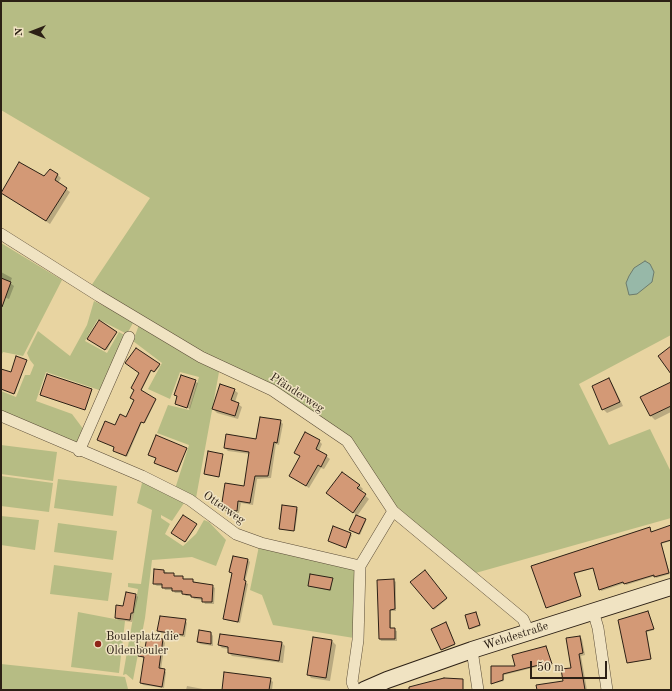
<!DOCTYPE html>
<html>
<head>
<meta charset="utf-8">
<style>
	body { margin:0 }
	#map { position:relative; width:672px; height:691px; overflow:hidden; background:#e8d4a1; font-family:"Old Standard TT",serif }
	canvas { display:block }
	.frame { position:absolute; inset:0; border:2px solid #2c2015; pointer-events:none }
	.north { position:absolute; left:12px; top:12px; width:40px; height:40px; -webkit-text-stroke:3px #f0e3c2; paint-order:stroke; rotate:270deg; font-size:11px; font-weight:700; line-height:16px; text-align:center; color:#2c2015 }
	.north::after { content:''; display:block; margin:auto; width:14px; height:18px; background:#2c2015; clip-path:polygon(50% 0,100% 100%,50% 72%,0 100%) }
	.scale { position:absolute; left:530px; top:661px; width:77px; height:18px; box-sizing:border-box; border:2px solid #2c2015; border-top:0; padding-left:5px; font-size:12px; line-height:14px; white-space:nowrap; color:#2c2015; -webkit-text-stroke:3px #f0e3c2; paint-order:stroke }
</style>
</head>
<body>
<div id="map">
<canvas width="672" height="691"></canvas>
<div class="frame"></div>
<div class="north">N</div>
<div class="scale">50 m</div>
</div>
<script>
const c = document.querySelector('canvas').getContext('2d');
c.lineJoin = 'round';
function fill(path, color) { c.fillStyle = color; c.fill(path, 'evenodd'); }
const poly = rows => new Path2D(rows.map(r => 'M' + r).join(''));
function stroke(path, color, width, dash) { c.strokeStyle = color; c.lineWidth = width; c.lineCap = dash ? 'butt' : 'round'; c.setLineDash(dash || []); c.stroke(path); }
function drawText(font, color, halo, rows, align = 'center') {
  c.font = font + ' "Old Standard TT",serif'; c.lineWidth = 3; c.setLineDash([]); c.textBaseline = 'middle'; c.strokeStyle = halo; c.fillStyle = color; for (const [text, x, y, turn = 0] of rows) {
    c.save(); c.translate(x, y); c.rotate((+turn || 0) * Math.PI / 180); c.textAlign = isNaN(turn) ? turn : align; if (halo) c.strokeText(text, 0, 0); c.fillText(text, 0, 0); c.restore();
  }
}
const green = poly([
	[1,1,671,1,671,335,579,384,609,445,650,429,671,472,671,518,472,574,393,503,348,437,201,354,91,286,150,198,1,110],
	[1,243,62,280,23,356,3,352,1,356],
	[94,301,134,321,127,334,98,319,85,341,107,353,119,332,126,336,102,391,46,372,36,401,72,414,84,430,78,446,1,412,1,391,16,397,25,375,30,375,34,365,30,360,27,353,38,331,70,356,87,325],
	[139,325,219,372,196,498,175,489,189,445,157,433,168,405,189,410,199,377,180,372,170,399,148,389,162,363,133,341],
	[1,445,57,452,53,481,1,474],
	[1,476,53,483,49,512,1,506],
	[58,479,117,486,113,516,54,508],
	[143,479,186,500,172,521,161,515,161,518,170,524,165,534,183,546,196,534,204,520,209,522,226,540,216,566,192,557,152,560,145,618,133,680,126,674,123,675,138,589,128,587,128,583,141,584,152,510,137,503],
	[1,516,39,520,35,550,1,545],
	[58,523,117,531,113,560,54,552],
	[259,546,357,569,354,638,273,625,262,595,250,590],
	[54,565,112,573,108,601,50,594],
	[78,612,125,621,119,673,71,667],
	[1,664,125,677,128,689,1,690]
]);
const water = poly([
	[645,261,650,264,654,272,652,282,637,294,629,295,626,283,629,276,634,268,645,261]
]);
const shadow = poly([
	[58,175,61,178,58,183,70,192,50,224,2,193],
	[1,272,12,278,10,283,14,286,9,299,1,296],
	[116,333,107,350,89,339],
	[136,349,160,366,155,372,152,370,141,391,156,400,145,423,142,422,127,457,115,451,116,426,126,418,135,400,135,390,140,373],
	[26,361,15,394,1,389,1,373,11,373],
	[181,376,198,383,190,409,176,403,178,397,175,395],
	[609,380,612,383,623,406,607,413,603,409],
	[671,383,671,412,655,420,650,415],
	[91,390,85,410,42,395],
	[234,390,238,393,235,402,242,407,238,419,217,413,213,409],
	[280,421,283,424,279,445,276,444,271,478,257,479,253,505,241,503,239,513,224,511,222,508,245,487,250,454,228,451,225,448,257,440],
	[319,441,322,444,319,451,330,459,324,469,321,468,309,488,290,476,301,457,295,453],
	[186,449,178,472,156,463,157,458],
	[222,455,219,477,206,475,205,474],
	[359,485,363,489,361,492,369,499,357,516,366,521,360,535,351,530,357,515,331,497],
	[283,506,298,509,295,531,280,529],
	[196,524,186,542,173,534],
	[671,526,671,541,661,544,670,574,656,578,655,576,626,585,625,583,601,591,594,568,574,574,581,597,547,607,532,567,649,528,652,533],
	[334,527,352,535,346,548,330,541],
	[248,560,250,562,245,582,248,584,240,623,226,620,224,618,233,574,230,572],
	[164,571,176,577,212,586,215,588,214,604,205,604,203,600,194,599,192,596,186,596,183,593,175,593,173,590,165,590,163,586,157,586,154,584],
	[425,572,447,599,434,610,412,582],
	[332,579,331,591,309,586],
	[394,580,396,582,396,611,391,611,391,629,397,631,397,641,381,641,380,639,378,581],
	[136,595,138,597,132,622,118,620,116,618],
	[648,612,654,630,647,632,651,659,628,663],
	[476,614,481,626,471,629,470,628],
	[185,620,187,623,185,637,161,633,158,631],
	[447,624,455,645,442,650,441,650],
	[211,633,213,636,213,646,200,644,198,642],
	[580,637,582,639,585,655,581,656,587,690,542,690,564,682,572,669],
	[314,638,332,641,336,645,330,681,311,678,308,674],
	[163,640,165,643,161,669,166,672,164,688,143,685,141,683,144,658,139,656,146,649],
	[282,643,285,646,283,663,232,656,229,653,229,649,222,648,219,645],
	[546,648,552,665,541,669,540,666,504,675,504,681,492,684,492,667,516,667],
	[270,679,273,682,272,690,223,690],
	[444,679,462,680,463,690,402,690],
	[187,686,203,689,204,690,186,690]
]);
const building = poly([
	[19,162,44,176,50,169,58,174,55,180,67,188,46,221,1,193,19,162],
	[1,278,11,282,2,307,1,306,1,278],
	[99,320,117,332,105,350,87,339,99,320],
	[671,346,671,374,658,356,671,346],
	[136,348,160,364,154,372,151,370,141,390,156,399,144,423,141,422,126,456,113,451,114,447,97,440,105,421,115,425,120,414,126,417,134,400,130,398,134,390,131,388,139,373,125,363,136,348],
	[16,356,27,360,14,394,1,389,1,369,11,372,16,356],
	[47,374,92,389,85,410,40,395,47,374],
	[181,375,196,380,187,408,175,404,177,396,174,395,181,375],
	[609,378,620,402,602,410,592,386,609,378],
	[671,382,671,406,650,416,640,397,671,382],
	[220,384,235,389,231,400,239,403,235,416,212,409,220,384],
	[260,417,281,420,277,443,274,442,268,476,255,476,250,503,238,501,237,511,221,509,225,483,244,486,249,452,224,448,226,434,256,439,260,417],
	[305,432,320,440,316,449,327,455,321,467,318,465,306,486,289,476,300,456,294,453,305,432],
	[156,435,187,448,177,472,154,463,156,458,148,455,156,435],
	[208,451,223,454,219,477,204,474,208,451],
	[342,472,360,485,357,488,366,494,353,513,326,493,342,472],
	[282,505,297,507,294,531,279,529,282,505],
	[183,515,197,524,185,542,171,533,183,515],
	[356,515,366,519,359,534,349,530,356,515],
	[671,525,671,540,661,543,669,573,654,577,654,575,624,584,623,582,599,590,593,568,574,573,581,596,546,608,531,566,650,527,651,532,671,525],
	[333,526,351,533,346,548,328,541,333,526],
	[233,556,248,559,244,580,246,581,238,622,223,619,232,573,229,572,233,556],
	[154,569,164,570,164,573,174,573,174,576,183,576,183,579,193,579,193,582,213,585,212,602,202,602,202,598,191,597,191,595,182,594,182,591,172,591,172,588,162,588,162,584,153,584,154,569],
	[425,570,447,598,433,609,410,582,425,570],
	[310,574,333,578,330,590,308,586,310,574],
	[394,579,395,609,390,610,390,628,395,628,395,639,379,639,377,580,394,579],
	[126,592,136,594,133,613,131,613,130,620,115,618,116,605,123,606,126,592],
	[648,611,654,629,646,631,651,659,627,663,618,620,648,611],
	[476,612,480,625,469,629,465,615,476,612],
	[160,616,186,619,183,635,157,631,160,616],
	[446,622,455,644,441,650,431,629,446,622],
	[199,630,211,632,211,644,197,642,199,630],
	[220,634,282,642,279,661,228,653,228,647,218,645,220,634],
	[580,636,583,653,579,654,585,690,537,690,536,685,563,681,561,669,571,668,566,638,580,636],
	[147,637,163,639,159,668,165,669,162,687,140,683,144,657,138,656,139,647,145,648,147,637],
	[313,637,332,640,326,678,307,675,313,637],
	[546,646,552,664,540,668,539,665,503,674,503,680,491,684,491,666,515,666,512,655,546,646],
	[224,672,271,678,269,690,222,690,224,672],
	[444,678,463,679,463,690,409,690,409,687,444,678]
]);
const street = poly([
	[1,234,99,296,201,357,272,390,347,441,393,511,523,619,529,632],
	[1,416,142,476,190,500,236,534,261,543,360,566],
	[79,451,129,337],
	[593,611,598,628,607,690],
	[472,650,478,690],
	[355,690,352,682,358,640,360,566,393,511]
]);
const secondary = poly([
	[364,690,387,680,472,650,671,587]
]);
const markers = [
	[98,644,4,"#8f2418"]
];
const streetNames = [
	["Pfänderweg",297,393,33],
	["Otterweg",224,508,35],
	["Wehdestraße",516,636,-18]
];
const poiNames = [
	["Bouleplatz die",106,637],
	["Oldenbouler",106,651]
];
fill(green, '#b6bc84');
fill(water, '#97b8a8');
stroke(water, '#6c7b6d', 1);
fill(shadow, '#0003');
fill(building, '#d39976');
stroke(building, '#2c2015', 1);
stroke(street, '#5b4d38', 12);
stroke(secondary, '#2c2015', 18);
stroke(street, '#f0e3c2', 11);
stroke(secondary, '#f0e3c2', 16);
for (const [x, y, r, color] of markers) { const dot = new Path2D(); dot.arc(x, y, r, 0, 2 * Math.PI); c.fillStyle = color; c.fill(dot); stroke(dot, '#f0e3c2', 1.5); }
drawText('12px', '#2c2015', '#f0e3c2', streetNames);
drawText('12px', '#2c2015', '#f0e3c2', poiNames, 'left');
</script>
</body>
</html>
